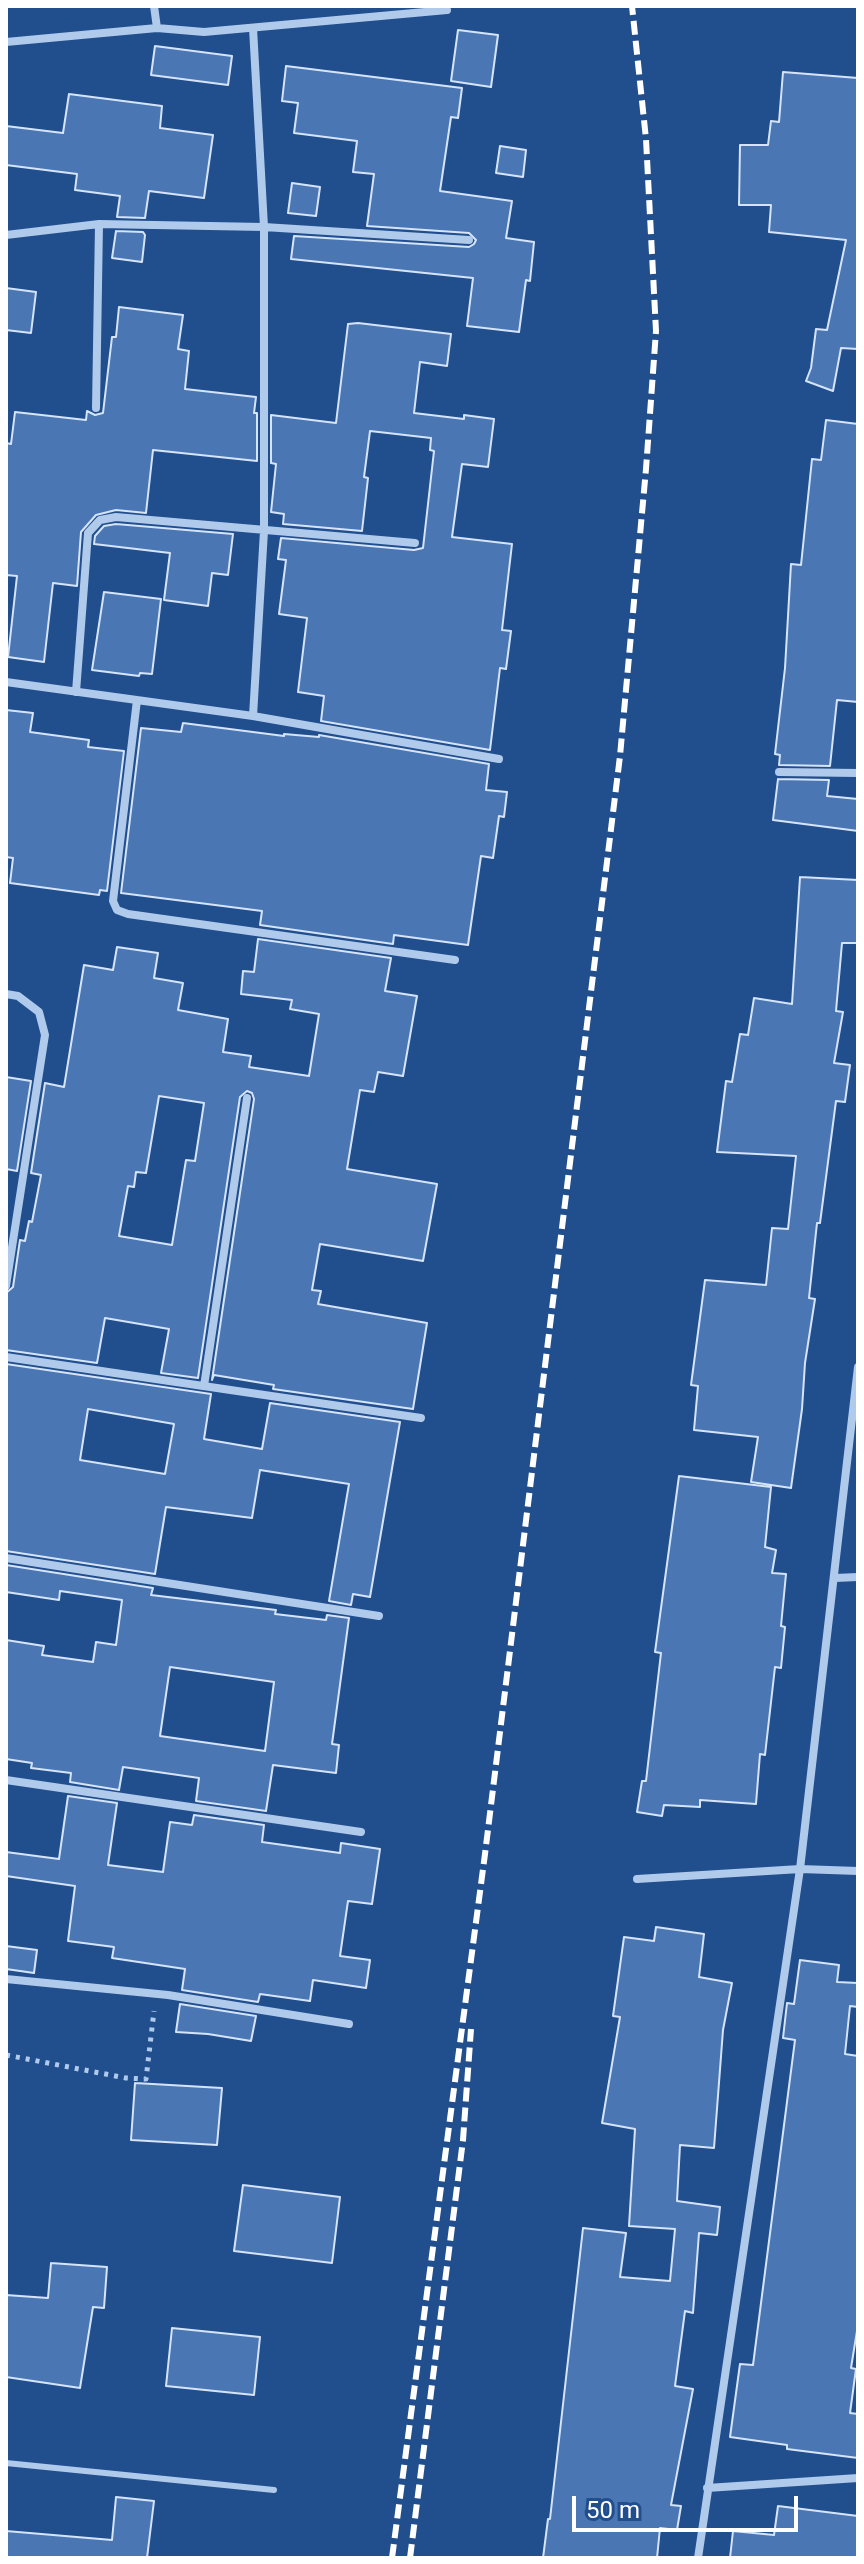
<!DOCTYPE html>
<html>
<head>
<meta charset="utf-8">
<style>
	body { margin:0 }
	#map { position:relative; width:864px; height:2564px; overflow:hidden; background:#214e8d; font-family:Roboto,sans-serif }
	canvas { display:block }
	.frame { position:absolute; inset:0; border:8px solid #fff; pointer-events:none }
	.scale { position:absolute; left:572px; top:2496px; width:226px; height:36px; box-sizing:border-box; border:4px solid #fff; border-top:0; padding-left:10px; font-size:24px; line-height:28px; white-space:nowrap; color:#fff; -webkit-text-stroke:6px #214e8d; paint-order:stroke }
</style>
</head>
<body>
<div id="map">
<canvas width="864" height="2564"></canvas>
<div class="frame"></div>
<div class="scale">50 m</div>
</div>
<script>
const c = document.querySelector('canvas').getContext('2d');
c.lineJoin = 'round';
function fill(path, color) { c.fillStyle = color; c.fill(path, 'evenodd'); }
const poly = rows => new Path2D(rows.map(r => 'M' + r).join(''));
function stroke(path, color, width, dash) { c.strokeStyle = color; c.lineWidth = width; c.lineCap = dash ? 'butt' : 'round'; c.setLineDash(dash || []); c.stroke(path); }
const building = poly([
	[458,30,498,35,491,87,451,81,458,30],
	[155,46,232,56,228,85,151,75,155,46],
	[286,66,462,88,458,118,451,117,440,191,512,201,506,238,534,242,530,281,526,280,519,332,467,326,473,278,291,259,294,236,469,247,474,244,476,240,469,233,367,226,374,174,353,172,357,141,294,133,298,103,282,101,286,66],
	[783,72,858,78,858,349,841,348,833,391,806,381,811,368,816,329,827,330,846,240,769,232,771,205,739,205,740,145,768,145,771,121,779,122,783,72],
	[69,94,162,106,160,128,213,135,204,198,149,191,145,218,117,217,120,196,75,190,77,174,6,165,6,126,63,133,69,94],
	[500,146,526,150,523,177,496,173,500,146],
	[292,183,320,187,316,216,288,213,292,183],
	[116,231,143,232,145,235,142,262,112,258,116,231],
	[6,288,36,292,31,333,6,330,6,288],
	[119,307,183,315,178,349,189,351,185,389,256,397,254,413,257,413,257,461,153,450,146,513,116,510,96,515,81,532,77,586,53,583,44,662,8,657,17,576,6,575,6,443,11,444,15,412,86,420,87,411,95,415,103,413,112,337,116,337,119,307],
	[358,323,451,334,447,366,420,362,414,413,464,419,464,415,494,419,488,467,462,464,452,537,512,544,502,630,511,631,506,669,500,668,490,750,321,721,324,696,298,692,307,618,279,614,286,560,278,559,281,538,414,550,423,548,434,451,430,450,431,438,370,431,364,477,368,478,362,531,283,524,284,514,271,512,276,464,271,463,271,415,336,423,348,324,358,323],
	[826,420,858,424,858,702,837,700,830,766,779,765,780,755,775,754,785,668,791,564,801,565,812,459,821,460,826,420],
	[116,524,233,534,228,575,212,573,208,606,164,600,170,553,94,544,95,536,104,526,116,524],
	[104,592,161,599,152,674,140,673,139,676,92,670,104,592],
	[6,710,33,713,30,732,89,740,88,747,124,751,107,891,100,890,99,895,10,883,13,858,6,857,6,710],
	[183,723,284,736,284,734,319,737,319,735,489,764,486,790,507,792,504,817,499,816,493,858,481,856,468,945,394,935,393,944,260,925,262,911,121,893,141,728,181,732,183,723],
	[778,779,829,780,827,796,858,799,858,831,773,820,778,779],
	[800,877,858,880,858,943,842,943,836,1011,843,1012,834,1063,850,1065,845,1102,836,1101,820,1223,817,1223,809,1298,815,1299,805,1363,802,1409,791,1488,751,1482,758,1437,694,1430,698,1386,691,1385,705,1280,766,1285,772,1228,788,1229,796,1156,717,1152,726,1081,732,1082,740,1034,748,1035,754,998,792,1004,800,877],
	[258,939,391,958,385,991,417,996,403,1076,378,1072,374,1092,360,1090,347,1169,437,1184,423,1261,320,1244,312,1290,321,1291,318,1304,427,1323,413,1409,273,1389,274,1385,214,1375,212,1380,254,1099,252,1093,247,1091,240,1097,198,1378,161,1373,169,1329,105,1318,97,1363,6,1350,6,1293,13,1287,20,1240,25,1241,29,1221,32,1222,41,1175,31,1173,45,1083,64,1087,84,965,113,970,117,947,158,953,154,978,183,983,178,1010,228,1019,223,1052,251,1056,249,1067,309,1076,319,1014,290,1009,292,1000,241,994,243,971,254,972,258,939],
	[159,1096,204,1103,195,1161,186,1160,172,1245,119,1236,128,1186,134,1187,136,1172,146,1173,159,1096],
	[6,1077,31,1081,17,1171,6,1169,6,1077],
	[6,1364,211,1394,204,1439,262,1449,270,1403,400,1422,370,1597,353,1594,351,1605,329,1601,349,1484,260,1470,252,1518,166,1507,155,1574,6,1551,6,1364],
	[88,1409,174,1424,165,1474,80,1460,88,1409],
	[679,1476,771,1487,765,1547,776,1550,772,1573,786,1574,781,1626,785,1627,781,1668,775,1667,765,1755,760,1754,756,1804,700,1800,700,1807,664,1805,662,1816,637,1812,642,1781,646,1781,661,1653,655,1652,679,1476],
	[6,1565,153,1588,151,1595,276,1610,275,1614,326,1620,327,1615,349,1618,332,1744,339,1745,336,1773,273,1765,266,1811,196,1801,199,1778,123,1767,119,1790,70,1782,71,1773,31,1768,32,1763,6,1759,6,1640,44,1646,42,1655,93,1662,96,1642,116,1645,122,1600,60,1591,59,1600,6,1592,6,1565],
	[170,1667,274,1682,265,1751,160,1736,170,1667],
	[68,1796,117,1803,108,1865,163,1872,170,1822,192,1825,194,1815,264,1825,262,1842,340,1853,341,1843,380,1849,372,1904,348,1901,340,1956,370,1960,366,1988,313,1980,310,2001,260,1994,258,2002,182,1990,185,1969,112,1958,114,1947,68,1941,75,1886,6,1876,6,1852,59,1859,68,1796],
	[656,1927,704,1934,699,1977,732,1983,723,2030,714,2148,680,2145,677,2201,720,2207,717,2235,699,2233,693,2313,685,2311,675,2386,693,2389,671,2505,681,2506,677,2530,660,2528,657,2558,543,2558,548,2519,550,2519,583,2228,626,2233,620,2277,670,2281,675,2229,629,2226,635,2129,602,2123,620,2017,613,2016,624,1937,654,1941,656,1927],
	[6,1946,37,1950,34,1973,6,1969,6,1946],
	[800,1960,839,1965,837,1982,858,1983,858,2007,850,2006,845,2054,858,2056,858,2325,851,2368,856,2369,850,2413,858,2414,858,2458,787,2449,787,2445,730,2437,740,2364,753,2365,795,2040,783,2038,787,2003,794,2004,800,1960],
	[180,2004,256,2016,251,2041,208,2034,176,2032,180,2004],
	[135,2083,222,2088,217,2145,131,2140,135,2083],
	[243,2185,340,2197,332,2263,234,2251,243,2185],
	[51,2263,107,2267,104,2308,93,2307,80,2388,6,2377,6,2295,48,2298,51,2263],
	[172,2328,260,2337,254,2395,166,2386,172,2328],
	[116,2497,154,2501,147,2558,6,2558,6,2531,112,2540,116,2497],
	[778,2506,858,2516,858,2558,730,2558,733,2531,774,2535,778,2506]
]);
const path = poly([
	[6,2055,126,2078,146,2079,154,2011]
]);
const service = poly([
	[6,2463,274,2490]
]);
const minor = poly([
	[154,6,157,28],
	[253,28,264,227,264,531,253,716],
	[6,42,157,28,204,32,447,10],
	[6,235,99,224,264,227,469,240],
	[96,408,99,224],
	[6,682,253,716,499,759],
	[76,692,88,533,100,520,116,517,415,543],
	[137,700,113,901,117,910,128,914,455,960],
	[779,772,858,773],
	[6,994,18,996,39,1012,45,1035,6,1286],
	[6,1357,421,1418],
	[204,1386,247,1098],
	[6,1558,379,1616],
	[835,1578,858,1577],
	[6,1780,361,1832],
	[637,1879,800,1869,858,1871],
	[6,1979,168,1995,349,2024],
	[707,2488,858,2478],
	[698,2558,800,1869,858,1367]
]);
const rail = poly([
	[392,2558,485,1854,620,756,646,469,656,331,646,139,632,6],
	[410,2558,463,2140,471,2029]
]);
fill(building, '#4a77b4');
stroke(building, '#d5e4f9', 2);
stroke(path, '#b0caec', 5, [4, 6]);
stroke(service, '#b0caec', 6);
stroke(minor, '#b0caec', 8);
stroke(rail, '#fff', 6, [14, 6]);
</script>
</body>
</html>
